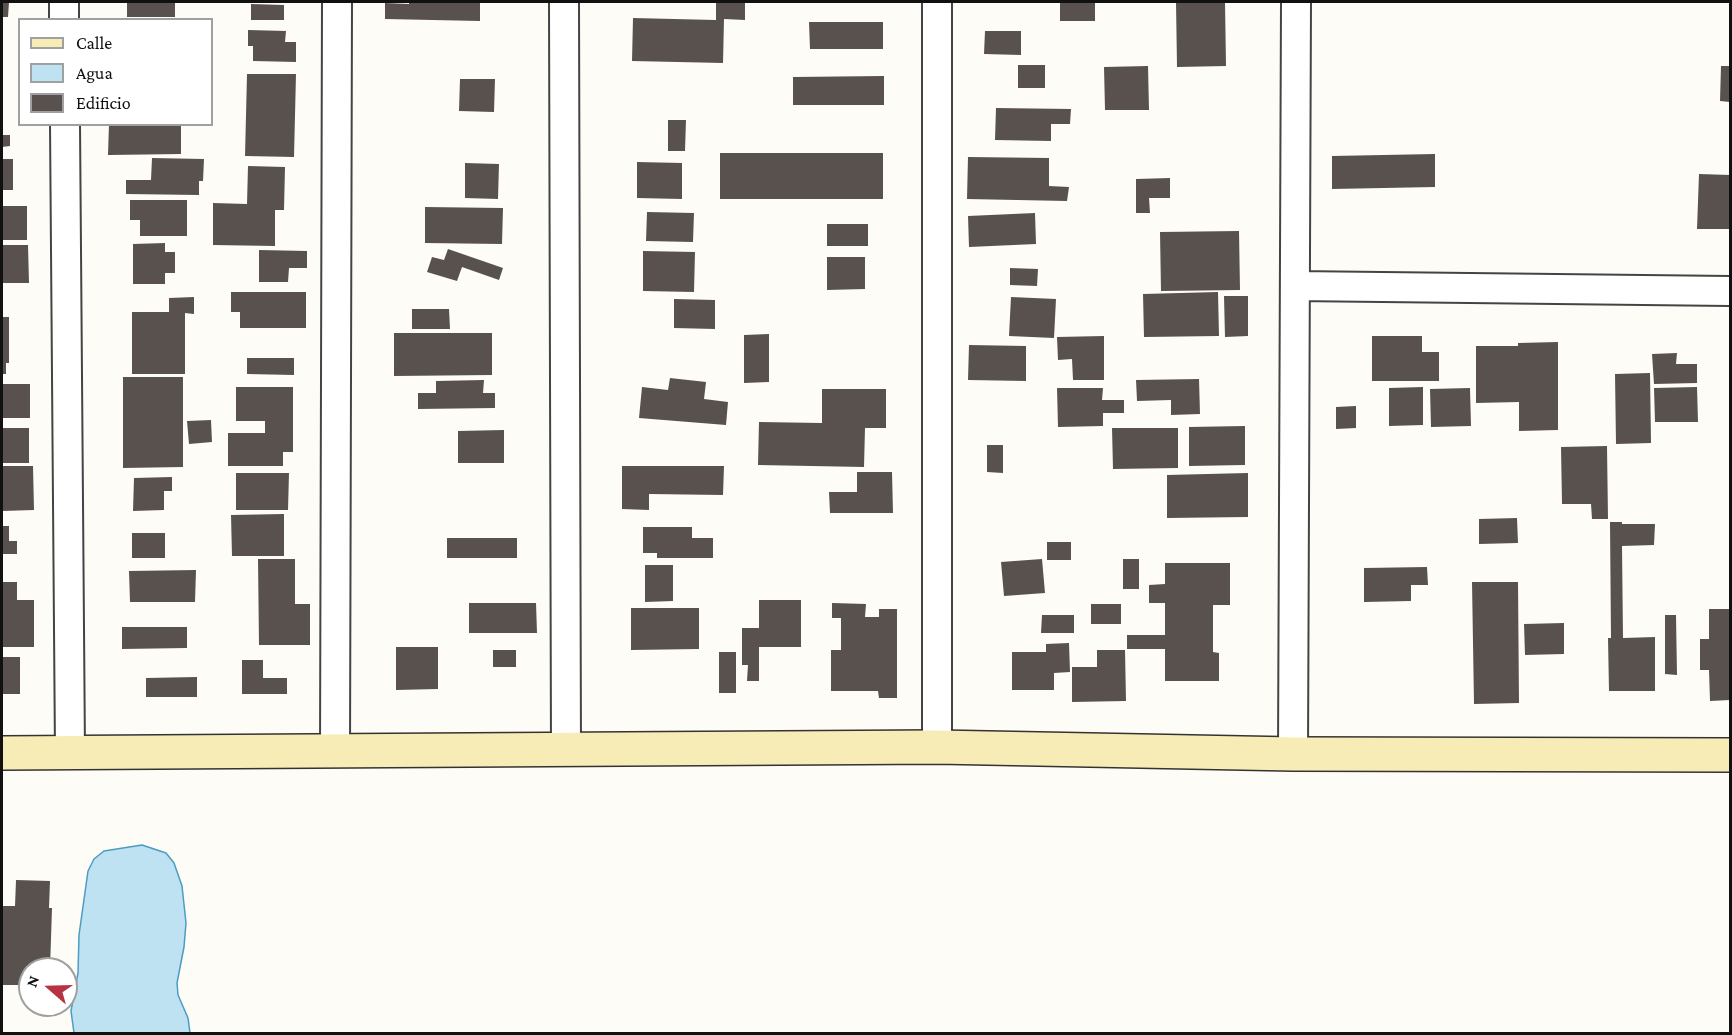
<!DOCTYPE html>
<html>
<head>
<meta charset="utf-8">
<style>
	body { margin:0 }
	#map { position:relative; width:1732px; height:1035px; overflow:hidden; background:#fefcf6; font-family:"Crimson Pro",serif }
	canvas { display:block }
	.frame { position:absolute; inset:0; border:3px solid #111; pointer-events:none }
	.legend { position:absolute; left:18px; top:18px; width:195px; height:108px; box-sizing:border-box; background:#fff; border:2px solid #a0a0a0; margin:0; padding:8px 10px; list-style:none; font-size:18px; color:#111 }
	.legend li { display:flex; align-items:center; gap:12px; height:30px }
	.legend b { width:30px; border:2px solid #a0a0a0 }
	.north { position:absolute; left:18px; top:957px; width:60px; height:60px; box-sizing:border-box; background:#fff; border:2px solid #a0a0a0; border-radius:50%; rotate:290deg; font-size:16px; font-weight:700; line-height:24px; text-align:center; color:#111 }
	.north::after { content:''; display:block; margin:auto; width:21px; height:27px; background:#b73343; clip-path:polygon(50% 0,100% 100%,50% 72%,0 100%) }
</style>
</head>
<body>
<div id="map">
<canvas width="1732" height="1035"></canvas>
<div class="frame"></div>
<ul class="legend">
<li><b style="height:8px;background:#f8ecb6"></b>Calle</li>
<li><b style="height:16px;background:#bee2f2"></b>Agua</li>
<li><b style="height:16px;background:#59514e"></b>Edificio</li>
</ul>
<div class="north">N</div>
</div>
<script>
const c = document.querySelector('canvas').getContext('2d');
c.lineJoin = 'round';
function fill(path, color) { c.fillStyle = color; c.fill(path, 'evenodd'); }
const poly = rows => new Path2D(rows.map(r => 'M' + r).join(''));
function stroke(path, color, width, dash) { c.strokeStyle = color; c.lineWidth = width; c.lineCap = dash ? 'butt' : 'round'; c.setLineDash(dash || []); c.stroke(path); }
const water = poly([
	[142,845,166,853,174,863,182,886,186,923,184,947,177,983,178,995,188,1018,190,1033,74,1033,71,1011,78,973,79,935,88,871,94,859,104,851,142,845]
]);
const building = poly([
	[2,2,9,2,8,17,2,17],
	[127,2,175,2,175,17,127,17],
	[409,2,480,2,480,21,385,19,385,3,409,4],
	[716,2,745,2,745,20,724,19,723,63,632,61,633,18,716,20],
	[1060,2,1095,2,1095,21,1060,21],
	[1176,2,1225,2,1226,66,1177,67],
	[251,4,284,5,284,20,251,20],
	[809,22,883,22,883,49,810,49],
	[248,30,286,31,285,42,296,42,296,62,253,61,253,46,248,46],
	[985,31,1021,31,1021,55,984,54],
	[1018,65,1045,65,1045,88,1018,88],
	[1148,66,1149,110,1105,110,1104,67],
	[1721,66,1730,66,1730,102,1720,101],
	[247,74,296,74,294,157,245,156],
	[884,76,884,105,793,105,793,77],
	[460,79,495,79,494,112,459,111],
	[996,108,1071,109,1070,124,1051,124,1051,141,995,140],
	[668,120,686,120,685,151,668,151],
	[109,124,181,124,181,154,108,155],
	[2,135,10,135,10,146,2,147],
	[720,153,883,153,883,199,720,199],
	[1435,154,1435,187,1332,189,1332,156],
	[968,157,1049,158,1049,186,1069,187,1067,201,967,199],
	[152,158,204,159,203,181,199,181,199,195,126,194,126,180,151,180],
	[2,159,13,159,13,190,2,190],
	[637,162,682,163,682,199,637,198],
	[465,163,499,164,498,199,465,198],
	[248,166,285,167,284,210,275,210,275,246,213,245,213,203,247,204],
	[1699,174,1730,175,1730,229,1697,229],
	[1170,178,1170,198,1149,198,1150,213,1136,213,1136,179],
	[130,200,187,200,187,236,140,236,140,220,130,220],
	[2,206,27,206,27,240,2,240],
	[425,207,503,208,502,244,425,243],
	[647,212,694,213,693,242,646,241],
	[1035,213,1036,244,969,247,968,216],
	[827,224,868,224,868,246,827,246],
	[1239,231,1240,290,1161,291,1160,232],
	[165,243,165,252,175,252,175,273,165,273,165,284,133,284,133,244],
	[2,245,28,245,29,283,2,283],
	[448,249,503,268,499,280,462,267,457,281,427,272,432,257,444,260],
	[259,250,307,251,307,268,289,268,288,282,259,282],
	[643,251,695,252,694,292,643,291],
	[827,257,865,257,865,289,827,290],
	[1010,268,1038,269,1037,286,1010,285],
	[231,292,306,292,306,328,240,328,240,312,231,312],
	[1218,292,1219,336,1144,337,1143,294],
	[1224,296,1248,296,1248,336,1225,337],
	[194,297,194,314,185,313,185,374,132,374,132,312,169,312,169,298],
	[1011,297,1056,299,1054,338,1009,336],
	[674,299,715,300,715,329,674,328],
	[412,309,449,309,450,329,412,329],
	[2,317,9,317,9,363,6,363,6,374,2,374],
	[394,333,492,333,492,375,394,376],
	[769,334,769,382,744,383,744,335],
	[1104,336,1104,380,1073,380,1072,359,1058,360,1057,337],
	[1372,336,1422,336,1422,352,1439,352,1439,381,1372,381],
	[1558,342,1558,430,1519,431,1519,402,1476,403,1476,346,1518,346,1518,343],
	[969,345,1026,346,1026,381,968,380],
	[1677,353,1676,364,1697,364,1697,383,1654,384,1652,354],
	[247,358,294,358,294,375,247,374],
	[1650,373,1651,443,1616,444,1615,374],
	[123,377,183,377,183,467,123,468],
	[670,378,706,382,704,399,728,402,726,425,639,418,642,387,668,390],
	[1199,379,1200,414,1171,415,1171,400,1137,401,1136,380],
	[484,380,483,393,495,393,495,408,418,409,418,393,436,393,436,381],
	[2,384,30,384,30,418,2,418],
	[236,387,293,387,293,452,283,452,283,466,228,466,228,433,265,433,265,421,236,421],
	[1423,387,1423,425,1389,426,1389,388],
	[1697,387,1698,422,1655,422,1654,388],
	[1057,388,1103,388,1102,400,1124,400,1124,413,1103,413,1103,426,1058,427],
	[1470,388,1471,426,1431,427,1430,389],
	[822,389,886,389,886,428,865,428,864,467,758,465,759,422,822,423],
	[1356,406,1356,428,1336,429,1336,407],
	[211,420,212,442,189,444,187,421],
	[1245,426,1245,465,1189,466,1189,427],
	[2,428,29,428,29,463,2,463],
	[1112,428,1178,428,1178,468,1113,469],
	[504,430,504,463,458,463,458,431],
	[987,445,1003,445,1003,473,987,472],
	[1607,446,1608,519,1592,519,1591,504,1562,504,1561,447],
	[2,466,33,466,34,510,2,511],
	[622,466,724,466,723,495,649,494,649,510,622,509],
	[857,472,892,472,893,513,830,513,829,492,857,492],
	[236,473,289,473,288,510,236,510],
	[1248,473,1248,517,1167,518,1167,475],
	[172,477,172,491,164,491,164,510,133,511,134,478],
	[284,514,284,556,232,556,231,515],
	[1517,518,1518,543,1479,544,1479,519],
	[1610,522,1622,522,1622,524,1655,524,1654,545,1622,546,1623,638,1655,637,1655,691,1609,691,1608,638,1611,638],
	[2,526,9,526,9,541,17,541,17,554,2,554],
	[643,527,692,527,692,538,713,538,713,558,657,558,657,553,643,553],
	[132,533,165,533,165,558,132,558],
	[447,538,517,538,517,558,447,558],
	[1047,542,1071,542,1071,560,1047,560],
	[258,559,295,559,295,604,310,604,310,645,259,645],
	[1042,559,1045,593,1004,596,1001,562],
	[1123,559,1139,559,1139,589,1123,589],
	[1165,563,1230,563,1230,605,1213,605,1213,652,1219,653,1219,681,1165,681,1165,649,1127,649,1127,635,1165,635,1165,603,1149,603,1149,585,1165,584],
	[645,565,673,565,673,601,645,602],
	[1427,567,1428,585,1411,585,1411,601,1364,602,1364,568],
	[196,570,195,602,130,602,129,571],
	[2,582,17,582,17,600,34,600,34,647,2,647],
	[1472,582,1518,582,1519,703,1474,704],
	[759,600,801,600,801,647,759,647,759,681,747,681,748,665,742,665,742,628,759,628],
	[469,603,536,603,537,633,469,633],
	[832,603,866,604,865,617,879,617,879,609,897,609,897,698,879,698,878,691,831,691,831,650,841,650,841,618,832,618],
	[1091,604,1121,604,1121,624,1091,624],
	[631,608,699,608,699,649,631,650],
	[1709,609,1730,609,1730,700,1710,701,1709,670,1700,670,1700,639,1709,639],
	[1042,615,1074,615,1074,633,1041,633],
	[1665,615,1676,615,1677,675,1665,674],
	[1564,623,1564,654,1525,655,1524,624],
	[122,627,187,627,187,648,122,649],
	[1069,643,1070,672,1054,673,1054,690,1012,690,1012,652,1046,652,1046,644],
	[396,647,438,647,438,689,396,690],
	[493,650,516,650,516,667,493,667],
	[1097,650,1125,650,1126,701,1072,702,1072,667,1097,667],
	[719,652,736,652,736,693,719,693],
	[2,657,20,657,20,694,2,694],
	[242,660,263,660,263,678,287,678,287,694,242,694],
	[197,677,197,697,146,697,146,678],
	[16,880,50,881,49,908,52,908,50,969,30,969,30,985,2,985,2,906,15,906]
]);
const minor = poly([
	[64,2,64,20],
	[564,2,566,751],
	[937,2,937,747],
	[65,124,70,753],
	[1295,286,1730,291],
	[335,751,337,2],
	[1293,754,1296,2]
]);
const secondary = poly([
	[2,753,937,747,1293,754,1730,755]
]);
fill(water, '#bee2f2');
stroke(water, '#4b9cc3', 1.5);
fill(building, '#59514e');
stroke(minor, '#444', 32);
stroke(secondary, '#333', 36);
stroke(minor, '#fff', 28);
stroke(secondary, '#f8ecb6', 33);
</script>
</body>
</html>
